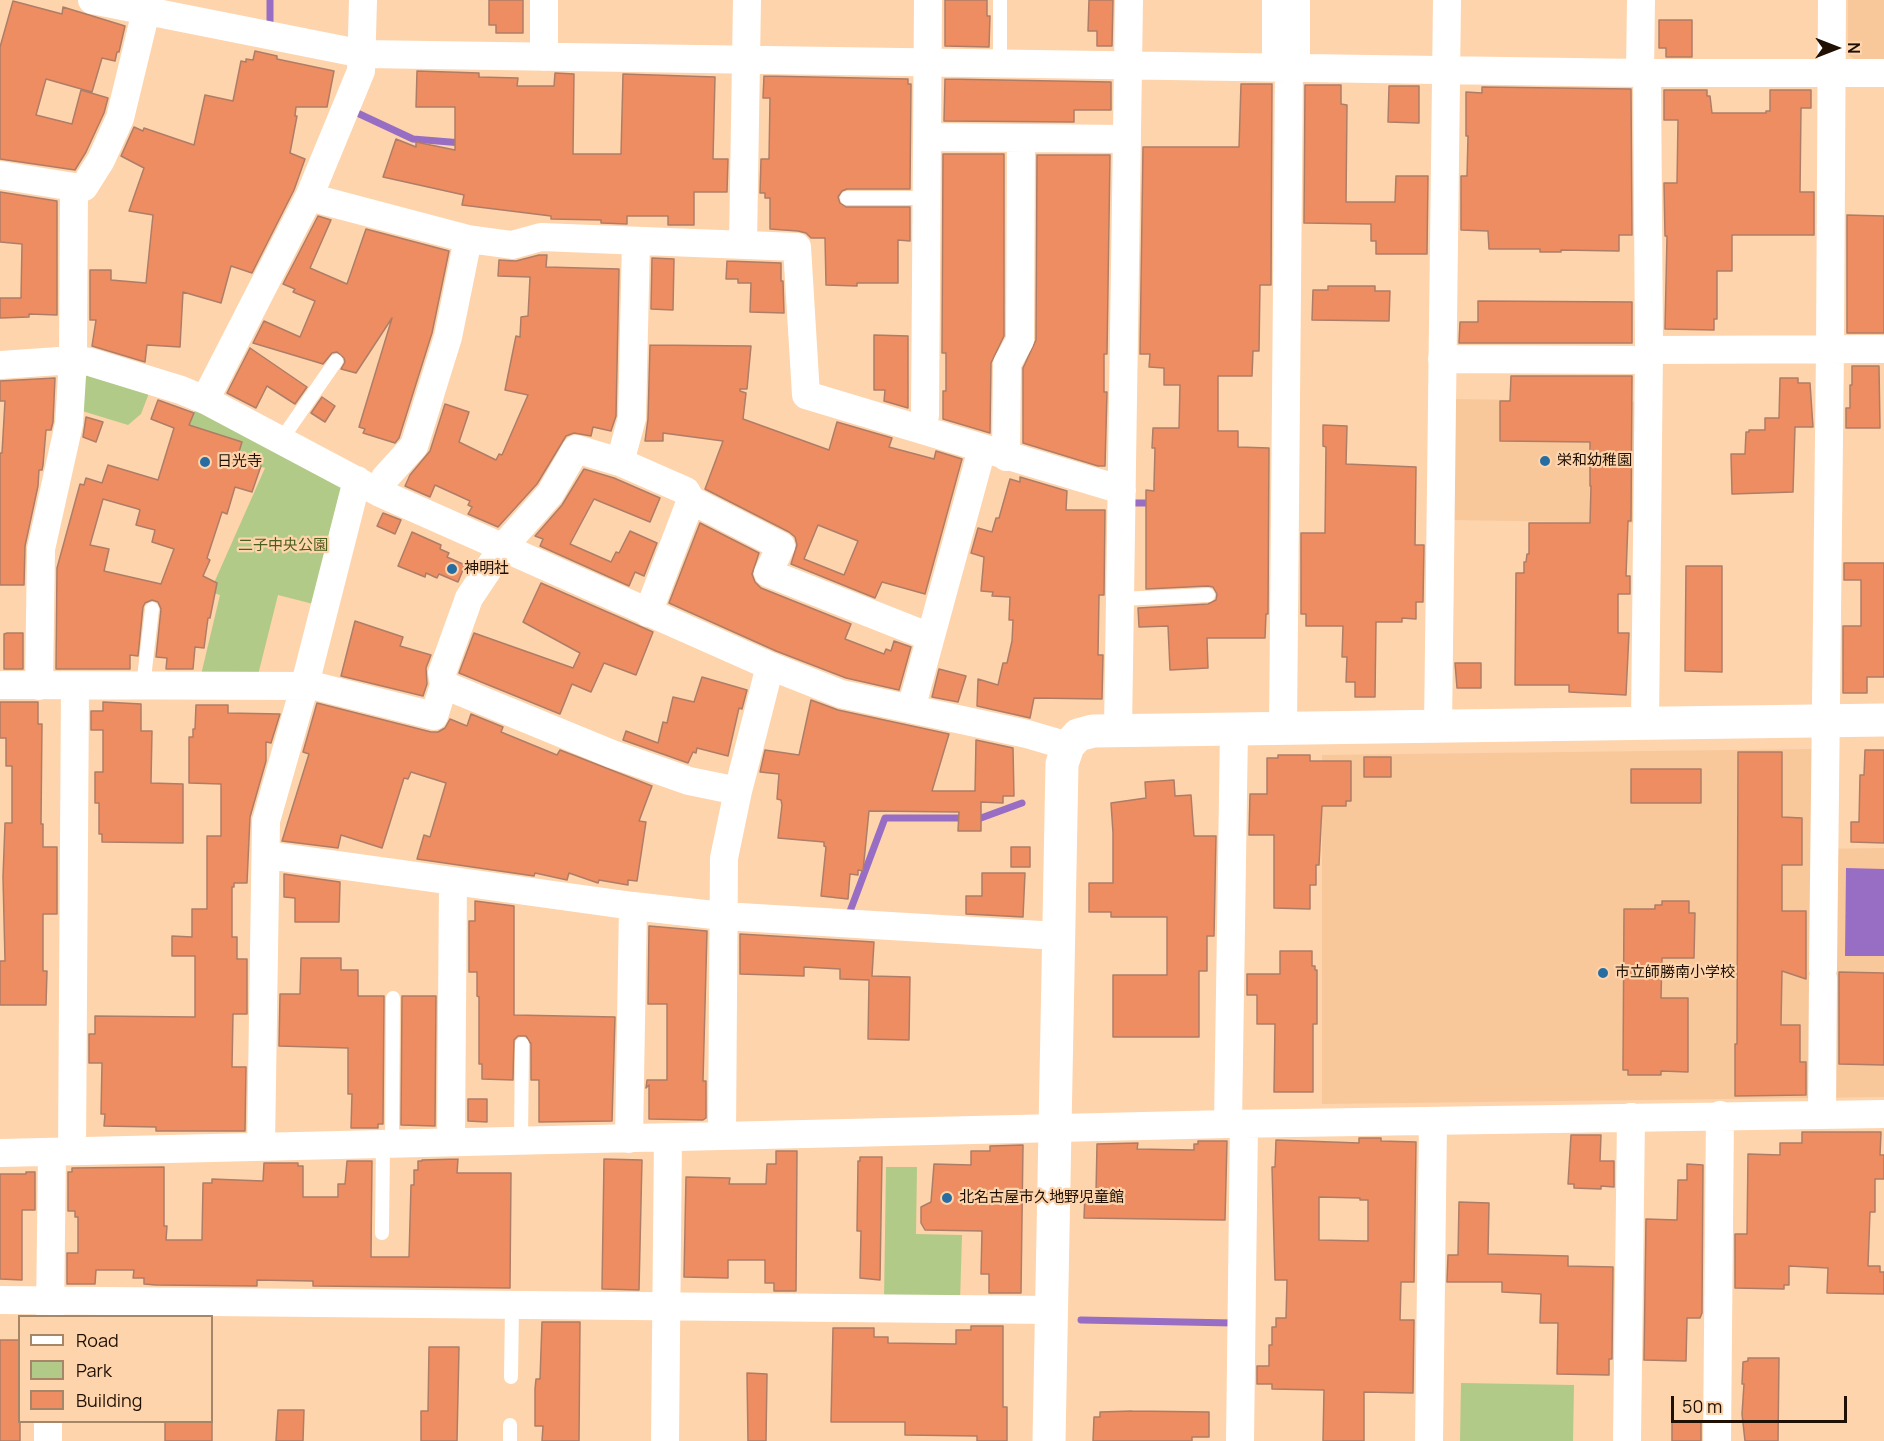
<!DOCTYPE html>
<html>
<head>
<meta charset="utf-8">
<style>
  body { margin:0 }
  #map { position:relative; width:1884px; height:1441px; overflow:hidden; background:#fed4ac; font-family:Manrope,sans-serif }
  canvas { display:block }
  .legend { position:absolute; left:18px; top:1315px; width:195px; height:108px; box-sizing:border-box; background:#fed4ac; border:2px solid #a58668; margin:0; padding:8px 10px; list-style:none; font-size:18px; color:#1f1003 }
  .legend li { display:flex; align-items:center; gap:12px; height:30px }
  .legend b { width:30px; border:2px solid #a58668 }
  .north { position:absolute; left:1806px; top:18px; width:60px; height:60px; -webkit-text-stroke:4px #fed4ac; paint-order:stroke; rotate:90deg; font-size:16px; font-weight:700; line-height:24px; text-align:center; color:#1f1003 }
  .north::after { content:''; display:block; margin:auto; width:21px; height:27px; background:#1f1003; clip-path:polygon(50% 0,100% 100%,50% 72%,0 100%) }
  .scale { position:absolute; left:1671px; top:1396px; width:176px; height:27px; box-sizing:border-box; border:3px solid #1f1003; border-top:0; padding-left:8px; font-size:18px; line-height:21px; white-space:nowrap; color:#1f1003; -webkit-text-stroke:4px #fed4ac; paint-order:stroke }
</style>
</head>
<body>
<div id="map">
<canvas width="1884" height="1441"></canvas>
<ul class="legend">
<li><b style="height:8px;background:#fff"></b>Road</li>
<li><b style="height:16px;background:#b1ca87"></b>Park</li>
<li><b style="height:16px;background:#ed8d61"></b>Building</li>
</ul>
<div class="north">N</div>
<div class="scale">50 m</div>
</div>
<script>
const ctx = document.querySelector('canvas').getContext('2d');
ctx.lineJoin = 'round';
function fillPath(path, color) { ctx.fillStyle = color; ctx.fill(path, 'evenodd'); }
const poly = rows => new Path2D(rows.map(r => 'M' + r).join(''));
function strokePath(path, color, width, dash) { ctx.strokeStyle = color; ctx.lineWidth = width; ctx.lineCap = dash ? 'butt' : 'round'; ctx.setLineDash(dash || []); ctx.stroke(path); }
function drawText(font, color, halo, rows, align = 'center') {
  ctx.font = font + ' Manrope,"Noto Sans JP",sans-serif'; ctx.lineWidth = 4.5; ctx.setLineDash([]); ctx.textBaseline = 'middle'; ctx.strokeStyle = halo; ctx.fillStyle = color; for (const [text, x, y, turn = 0] of rows) {
    ctx.save(); ctx.translate(x, y); ctx.rotate((+turn || 0) * Math.PI / 180); ctx.textAlign = isNaN(turn) ? turn : align; if (halo) ctx.strokeText(text, 0, 0); ctx.fillText(text, 0, 0); ctx.restore();
  }
}
const built = poly([
  [1848,0,1884,0,1884,61,1856,60,1848,55],
  [1454,399,1637,402,1635,523,1453,520],
  [1813,749,1813,849,1884,848,1884,1097,1322,1104,1322,755]
]);
const green = poly([
  [81,373,149,393,141,414,128,425,79,410],
  [196,408,340,484,344,493,317,605,278,595,257,679,200,679,220,595,210,592,265,468,237,458,241,442,189,425],
  [886,1167,917,1167,916,1234,962,1235,960,1302,884,1300],
  [1461,1383,1574,1385,1573,1441,1460,1441]
]);
const water = poly([
  [1846,868,1884,869,1884,956,1845,956]
]);
const stream = poly([
  [270,26,270,0],
  [353,111,413,139,462,143],
  [1133,503,1154,503],
  [849,914,885,818,981,818,1022,803],
  [1081,1320,1233,1323,1233,1327]
]);
const building = poly([
  [489,0,523,0,523,33,496,33,496,25,489,25,489,0],
  [945,0,987,0,987,16,990,16,989,47,945,46,945,0],
  [1089,0,1113,0,1112,46,1097,46,1097,31,1088,31,1089,0],
  [13,1,62,14,63,7,125,26,119,52,117,52,115,61,102,58,92,92,46,79,36,115,72,124,81,90,108,98,104,113,86,152,75,170,0,159,0,47,13,1],
  [1659,20,1692,20,1692,57,1666,57,1666,48,1659,48,1659,20],
  [255,51,277,56,277,59,334,71,327,107,296,107,295,116,297,116,290,153,305,159,294,190,252,273,231,266,221,303,183,292,180,347,147,345,145,362,92,346,96,320,90,320,90,270,111,270,111,280,146,283,153,215,129,211,144,168,121,156,134,127,143,131,144,128,194,145,205,95,233,101,241,61,246,62,246,59,253,60,255,51],
  [417,71,479,73,479,77,518,78,517,86,554,86,555,73,574,74,573,154,621,154,623,74,715,77,713,159,728,159,727,192,694,192,694,225,668,225,668,216,627,216,627,224,601,223,601,220,551,219,551,216,462,205,464,195,383,177,396,139,416,147,416,142,455,150,455,107,416,107,417,71],
  [764,76,908,79,908,84,911,84,910,189,847,189,842,191,838,197,840,203,846,207,910,207,910,241,898,240,898,283,857,283,857,286,826,285,825,238,811,238,806,233,798,231,770,229,770,198,765,198,765,193,760,193,761,159,769,159,770,98,763,98,764,76],
  [945,79,1111,82,1111,110,1074,110,1074,122,944,121,945,79],
  [1241,84,1272,84,1271,285,1260,285,1259,351,1253,351,1252,376,1218,376,1218,431,1238,431,1238,447,1269,448,1268,614,1266,614,1265,638,1207,638,1208,668,1170,670,1168,626,1139,627,1138,608,1208,604,1216,600,1217,594,1213,587,1208,586,1146,589,1146,490,1154,491,1154,485,1155,448,1152,448,1153,428,1179,428,1180,385,1164,385,1164,368,1149,367,1150,354,1140,354,1143,147,1239,147,1241,84],
  [1305,85,1341,85,1341,104,1347,105,1346,202,1395,202,1396,176,1428,176,1427,254,1376,254,1376,241,1371,241,1371,224,1304,223,1305,85],
  [1389,86,1419,86,1419,123,1388,122,1389,86],
  [1482,87,1631,89,1632,235,1619,235,1619,251,1561,250,1561,252,1540,252,1540,249,1489,249,1488,231,1461,230,1461,176,1467,176,1468,136,1466,136,1466,92,1482,93,1482,87],
  [1664,90,1707,90,1707,96,1710,96,1712,113,1766,113,1766,111,1770,111,1770,90,1811,90,1811,108,1801,108,1800,192,1814,192,1814,235,1732,235,1732,271,1717,271,1717,319,1714,319,1714,330,1665,329,1667,236,1665,236,1664,183,1677,183,1678,120,1664,120,1664,90],
  [943,154,1004,154,1004,336,991,363,990,433,943,419,943,391,946,391,946,353,942,353,943,154],
  [1037,155,1110,155,1107,354,1104,354,1104,392,1107,392,1105,466,1098,466,1023,443,1023,368,1036,340,1037,155],
  [0,192,57,201,57,315,29,314,29,317,0,318,0,298,21,298,22,244,0,242,0,192],
  [1847,215,1884,216,1884,333,1847,333,1847,215],
  [318,216,331,220,310,268,347,284,366,229,449,251,432,333,399,438,395,443,363,433,365,429,359,427,392,318,356,373,341,369,345,362,344,358,337,352,332,353,323,364,253,343,264,321,300,337,315,301,293,292,295,289,283,284,318,216],
  [539,255,547,255,546,267,619,269,616,416,611,431,593,427,591,436,574,433,566,436,537,484,498,527,468,514,472,507,468,505,470,501,435,485,430,497,405,486,410,475,430,451,445,404,469,412,459,442,496,460,499,454,502,455,528,395,505,390,516,336,520,337,521,317,528,316,530,277,498,276,499,260,516,261,539,255],
  [652,258,674,259,673,310,651,309,652,258],
  [727,261,781,263,781,281,783,281,784,313,750,312,751,283,738,283,738,279,726,279,727,261],
  [1328,286,1375,286,1375,291,1390,291,1389,321,1312,320,1313,290,1328,290,1328,286],
  [1478,301,1632,302,1632,343,1459,343,1460,322,1478,322,1478,301],
  [874,335,908,336,908,408,884,401,885,390,874,390,874,335],
  [650,345,751,346,747,389,740,389,740,391,746,393,743,419,829,450,837,422,892,438,889,447,934,459,936,451,962,459,925,594,882,582,875,598,791,564,797,545,795,537,789,532,705,489,723,441,663,433,663,441,645,441,648,419,650,345],
  [818,525,858,541,844,575,804,559,818,525],
  [250,348,307,387,295,404,267,386,256,408,227,393,250,348],
  [1852,366,1879,366,1880,428,1846,428,1846,408,1850,408,1850,385,1852,385,1852,366],
  [1511,376,1632,376,1631,521,1628,521,1626,576,1630,576,1630,594,1618,594,1618,633,1629,633,1626,695,1569,692,1569,685,1515,685,1516,573,1524,573,1524,562,1526,562,1527,554,1529,554,1529,523,1590,523,1591,486,1590,486,1590,442,1500,441,1500,401,1510,401,1511,376],
  [55,378,53,422,51,430,46,430,43,465,42,470,39,470,38,486,25,546,24,585,0,585,0,453,2,453,5,401,0,401,0,381,55,378],
  [1780,378,1798,378,1798,383,1810,383,1813,427,1795,427,1793,492,1732,494,1731,454,1745,454,1746,432,1749,432,1749,430,1765,430,1765,418,1779,418,1780,378],
  [322,397,335,406,325,422,311,413,322,397],
  [158,400,194,413,189,425,242,442,237,458,261,466,252,492,235,487,227,514,222,512,207,558,210,560,203,576,217,583,210,618,208,618,204,648,195,647,193,669,166,669,167,658,156,657,161,609,158,602,152,600,145,603,143,607,138,656,130,655,130,669,56,669,57,568,80,484,84,485,86,478,102,483,108,465,158,480,174,428,151,419,158,400],
  [103,499,138,509,140,510,136,525,155,530,152,542,174,549,161,584,104,571,109,549,90,545,103,499],
  [86,417,103,422,96,442,83,437,86,417],
  [1323,425,1347,426,1346,464,1416,467,1415,545,1424,545,1423,602,1416,602,1416,619,1402,618,1402,622,1376,622,1375,697,1355,697,1355,682,1346,682,1347,657,1342,657,1343,626,1306,626,1306,614,1301,614,1301,533,1325,533,1326,447,1323,446,1323,425],
  [584,469,614,478,660,498,650,522,594,499,570,544,611,562,616,552,619,553,630,531,657,543,644,576,635,572,629,586,540,546,543,539,535,536,562,505,584,469],
  [1020,477,1067,491,1066,510,1105,510,1104,595,1099,595,1098,655,1103,655,1102,699,1034,698,1030,718,977,706,978,679,998,685,1003,663,1007,663,1012,641,1013,620,1009,620,1010,597,992,596,993,592,981,591,984,557,971,553,978,528,992,532,996,518,999,518,1010,479,1020,482,1020,477],
  [383,513,401,520,395,534,377,526,383,513],
  [700,523,759,553,752,574,755,582,761,588,851,624,845,639,884,654,886,649,891,651,894,641,911,647,899,690,846,678,776,651,669,603,700,523],
  [412,532,441,545,440,549,449,553,447,557,465,565,458,582,439,574,437,578,426,573,425,577,398,566,412,532],
  [1844,563,1884,563,1884,677,1867,677,1867,693,1843,693,1843,626,1861,626,1861,580,1844,580,1844,563],
  [1686,566,1722,566,1722,672,1685,671,1686,566],
  [541,583,653,632,636,675,604,663,591,692,572,684,560,714,459,673,474,633,573,668,580,653,523,622,541,583],
  [355,621,403,637,400,646,431,655,426,668,427,684,423,696,341,676,355,621],
  [7,633,23,633,23,669,4,669,4,634,7,633],
  [1455,663,1481,663,1481,688,1457,688,1455,663],
  [939,669,966,676,958,702,932,697,939,669],
  [702,677,747,690,742,709,739,708,728,756,697,748,696,753,693,752,688,763,623,740,626,731,658,743,663,722,667,723,673,697,694,702,702,677],
  [811,700,838,710,949,734,932,791,975,791,976,740,1013,748,1014,796,1003,796,1003,803,981,802,981,831,958,831,959,812,869,811,863,871,858,870,858,875,850,874,848,899,821,896,826,847,824,846,824,842,778,838,782,805,781,800,777,799,779,774,760,772,765,750,799,755,811,700],
  [0,702,38,702,38,724,42,724,41,824,43,824,43,847,57,847,57,914,43,914,43,971,47,971,46,1005,0,1005,0,961,5,961,3,877,5,823,12,823,12,766,6,766,6,738,0,738,0,702],
  [103,702,141,704,141,731,152,731,151,783,183,784,183,843,102,842,102,834,99,834,99,803,95,803,95,772,103,772,103,730,91,730,91,711,103,711,103,702],
  [317,703,431,732,438,732,445,728,450,719,467,726,471,714,503,727,501,732,557,755,560,750,652,786,639,821,646,822,637,881,628,880,628,885,599,880,598,883,569,873,567,880,535,873,534,876,417,859,424,835,430,837,446,783,411,772,408,779,404,778,382,848,341,835,338,848,282,841,309,754,303,752,317,703],
  [196,705,228,705,228,713,280,714,271,743,266,742,266,761,250,817,247,883,234,883,234,887,232,887,232,937,237,937,237,959,247,959,247,1014,233,1014,232,1067,246,1067,245,1131,156,1131,156,1127,104,1126,105,1114,101,1114,102,1063,89,1063,89,1034,95,1034,95,1016,195,1017,195,956,172,956,172,936,192,937,192,909,207,909,207,836,221,836,221,784,189,783,189,737,193,737,193,729,195,729,196,705],
  [1865,750,1884,750,1884,843,1851,842,1851,822,1859,822,1860,775,1864,775,1865,750],
  [1738,752,1782,752,1782,817,1802,818,1802,865,1782,865,1782,911,1806,911,1806,979,1782,971,1781,1025,1800,1025,1800,1062,1806,1062,1806,1095,1735,1096,1735,1044,1737,1044,1738,752],
  [1278,755,1310,755,1310,761,1351,761,1351,801,1346,801,1346,806,1322,806,1319,865,1316,865,1316,885,1310,885,1310,909,1274,908,1274,835,1249,835,1250,794,1267,794,1267,758,1278,758,1278,755],
  [1364,757,1391,757,1391,777,1364,777,1364,757],
  [1631,769,1701,769,1701,803,1631,803,1631,769],
  [1174,780,1175,796,1191,795,1194,836,1216,836,1214,936,1207,936,1207,971,1199,971,1199,1037,1113,1037,1113,975,1167,975,1167,917,1111,917,1111,912,1089,912,1089,883,1113,883,1113,833,1111,803,1146,798,1145,782,1174,780],
  [1011,847,1030,847,1030,867,1011,867,1011,847],
  [982,873,1025,873,1023,917,966,914,966,896,982,896,982,873],
  [284,874,340,882,339,922,295,922,295,898,284,897,284,874],
  [475,901,514,906,514,1015,615,1017,612,1121,539,1122,539,1080,531,1080,531,1044,526,1036,518,1036,514,1040,513,1080,482,1079,482,1064,479,1064,479,997,477,996,477,972,469,972,469,921,475,921,475,901],
  [1662,901,1689,901,1689,913,1695,913,1694,958,1662,958,1661,998,1688,998,1688,1072,1661,1071,1661,1075,1628,1075,1628,1070,1623,1070,1624,909,1655,909,1655,905,1662,905,1662,901],
  [649,926,707,931,703,1081,706,1081,706,1118,703,1120,649,1119,649,1085,646,1088,647,1080,667,1080,667,1004,648,1004,649,926],
  [740,934,874,942,872,976,910,977,909,1040,868,1039,869,980,840,979,840,969,804,967,804,976,740,974,740,934],
  [1280,951,1312,951,1312,966,1315,966,1315,970,1317,970,1317,1024,1313,1024,1313,1092,1274,1092,1275,1024,1257,1024,1257,995,1247,995,1247,974,1280,974,1280,951],
  [301,958,341,958,341,970,358,970,358,996,384,996,383,1124,378,1124,378,1128,351,1128,352,1094,348,1094,348,1048,279,1046,280,994,300,994,301,958],
  [1839,972,1884,973,1884,1065,1839,1064,1839,972],
  [402,996,436,996,435,1126,401,1125,402,996],
  [468,1099,487,1099,487,1122,468,1121,468,1099],
  [1802,1132,1881,1132,1880,1155,1884,1155,1884,1179,1875,1179,1875,1212,1870,1212,1868,1266,1880,1266,1880,1272,1884,1272,1884,1294,1827,1293,1828,1268,1789,1266,1789,1285,1784,1285,1784,1289,1735,1288,1735,1234,1747,1234,1748,1154,1780,1155,1780,1143,1802,1143,1802,1132],
  [1571,1135,1601,1135,1600,1161,1614,1161,1614,1187,1601,1186,1601,1189,1574,1188,1574,1184,1568,1184,1571,1135],
  [1359,1138,1381,1138,1381,1141,1416,1142,1414,1282,1401,1282,1400,1320,1414,1320,1413,1393,1364,1392,1364,1441,1323,1441,1324,1390,1272,1389,1272,1384,1257,1384,1257,1366,1269,1366,1269,1345,1272,1345,1272,1327,1276,1327,1276,1318,1286,1318,1287,1280,1275,1280,1272,1167,1275,1167,1276,1140,1359,1143,1359,1138],
  [1319,1197,1360,1198,1360,1200,1368,1200,1368,1241,1319,1240,1319,1197],
  [1198,1141,1227,1141,1225,1220,1084,1218,1085,1193,1096,1193,1097,1144,1138,1143,1137,1149,1194,1150,1194,1144,1198,1144,1198,1141],
  [1023,1145,1021,1293,989,1293,989,1274,981,1274,982,1231,925,1230,921,1223,921,1207,931,1202,934,1164,971,1165,971,1151,990,1151,990,1146,1023,1145],
  [776,1151,797,1151,796,1291,774,1291,774,1283,765,1283,765,1260,728,1260,728,1278,684,1277,686,1177,730,1178,729,1184,766,1184,767,1164,776,1164,776,1151],
  [860,1157,882,1157,880,1280,860,1278,861,1231,857,1231,858,1161,860,1161,860,1157],
  [458,1159,457,1173,511,1173,510,1288,313,1286,313,1281,257,1280,257,1286,156,1285,144,1284,144,1278,133,1278,134,1270,96,1270,95,1284,67,1284,67,1253,78,1253,78,1217,75,1217,75,1211,68,1211,68,1172,72,1172,72,1168,164,1167,164,1226,167,1226,166,1240,202,1240,203,1183,212,1183,212,1179,263,1181,264,1163,298,1163,298,1166,303,1166,303,1197,338,1197,338,1184,345,1184,347,1161,372,1161,371,1257,409,1257,411,1185,414,1185,414,1170,418,1170,418,1161,422,1161,422,1160,458,1159],
  [604,1159,642,1160,639,1290,602,1289,604,1159],
  [1687,1164,1703,1165,1702,1313,1700,1318,1687,1318,1686,1361,1644,1360,1646,1219,1677,1220,1678,1180,1687,1180,1687,1164],
  [26,1172,35,1172,35,1210,22,1210,22,1280,0,1279,0,1174,26,1174,26,1172],
  [1459,1202,1489,1203,1488,1254,1568,1256,1568,1266,1613,1267,1612,1359,1609,1359,1609,1375,1557,1374,1558,1323,1540,1323,1541,1294,1502,1292,1502,1282,1447,1282,1448,1255,1458,1255,1459,1202],
  [542,1322,580,1322,579,1441,542,1441,543,1426,535,1426,535,1389,536,1379,540,1379,542,1322],
  [971,1326,1003,1326,1003,1407,1007,1407,1007,1441,977,1441,977,1436,905,1435,905,1422,831,1422,833,1328,874,1328,874,1337,888,1337,888,1343,956,1344,956,1330,971,1330,971,1326],
  [0,1340,20,1340,20,1441,0,1441,0,1340],
  [429,1347,459,1347,457,1441,421,1441,421,1411,428,1411,429,1347],
  [1748,1358,1779,1358,1778,1441,1745,1441,1742,1414,1744,1384,1742,1384,1743,1362,1748,1361,1748,1358],
  [747,1373,767,1374,766,1441,748,1441,747,1373],
  [278,1410,304,1410,303,1441,276,1441,278,1410],
  [1132,1411,1209,1412,1209,1437,1192,1437,1192,1441,1093,1441,1094,1417,1100,1417,1100,1412,1132,1411],
  [165,1422,212,1422,212,1441,165,1441,165,1422],
  [1672,1422,1701,1422,1701,1441,1672,1441,1672,1422]
]);
const service = poly([
  [1000,64,1000,0],
  [847,198,927,198],
  [281,440,336,361],
  [1120,599,1208,595],
  [143,687,152,609],
  [521,1141,522,1044],
  [392,1144,393,998],
  [382,1233,383,1144],
  [511,1377,512,1306],
  [510,1441,510,1425]
]);
const minor = poly([
  [92,0,363,54,1640,73,1884,73],
  [544,57,544,0],
  [1276,68,1276,0],
  [1296,68,1296,0],
  [1640,73,1641,0],
  [927,137,1125,139],
  [0,175,74,187,84,187,101,160,120,118,146,11],
  [309,197,468,239,512,245,541,237,797,247,806,395,1122,490],
  [743,244,747,0],
  [1649,350,1884,349],
  [1442,359,1648,360],
  [0,365,73,360,90,362,181,390,205,400,380,493,770,666,841,694,1027,734,1068,746],
  [205,400,309,197,361,71,363,0],
  [922,429,925,415,928,0],
  [1006,457,1007,364,1020,340,1021,138],
  [620,462,632,418,636,241],
  [380,493,385,478,414,446,448,337,468,239],
  [648,613,691,500],
  [0,685,315,686,434,716,444,685,442,673,469,598,503,547,550,494,576,449,620,462,686,491,691,500,781,546,768,573,930,637],
  [444,685,612,754,689,781,738,791],
  [39,686,41,549,69,424,73,360,74,187],
  [911,709,982,449],
  [1645,724,1649,350,1647,73],
  [1438,728,1447,0],
  [1283,729,1289,68],
  [1118,730,1129,0],
  [266,855,633,906,723,916,1058,936],
  [1823,969,1830,349,1832,0],
  [1822,1114,1823,978],
  [1228,1124,1234,729],
  [722,1136,724,858,738,791,770,666],
  [629,1139,633,906],
  [451,1142,453,881],
  [261,1147,266,821,304,688,357,480],
  [72,1151,75,687],
  [0,1153,1228,1124,1884,1114],
  [0,1300,1052,1310],
  [50,1316,52,1152],
  [48,1441,48,1422],
  [665,1441,668,1138],
  [1240,1441,1244,1124],
  [1429,1441,1433,1121],
  [1627,1441,1631,1117],
  [1717,1441,1720,1115]
]);
const tertiary = poly([
  [1049,1441,1062,764,1068,746,1078,735,1093,731,1884,720]
]);
const markers = [
  [1545,461,6,"#276da2"],
  [205,462,6,"#276da2"],
  [452,569,6,"#276da2"],
  [1603,973,6,"#276da2"],
  [947,1198,6,"#276da2"]
];
const poiNames = [
  ["栄和幼稚園",1557,461],
  ["日光寺",217,462],
  ["神明社",464,569],
  ["市立師勝南小学校",1615,973],
  ["北名古屋市久地野児童館",959,1198]
];
const parkNames = [
  ["二子中央公園",283,546]
];
fillPath(built, '#f8c89b');
fillPath(green, '#b1ca87');
fillPath(water, '#976ec3');
strokePath(stream, '#976ec3', 7);
fillPath(building, '#ed8d61');
strokePath(building, '#af7d67', 1.5);
strokePath(service, '#fff', 14);
strokePath(minor, '#fff', 28);
strokePath(tertiary, '#fff', 33);
for (const [x, y, r, color] of markers) { const dot = new Path2D(); dot.arc(x, y, r, 0, 2 * Math.PI); ctx.fillStyle = color; ctx.fill(dot); strokePath(dot, '#fed4ac', 2); }
drawText('15px', '#1f1003', '#fed4ac', poiNames, 'left');
drawText('15px', '#4a5f1b', '#fed4ac', parkNames);
</script>
</body>
</html>
